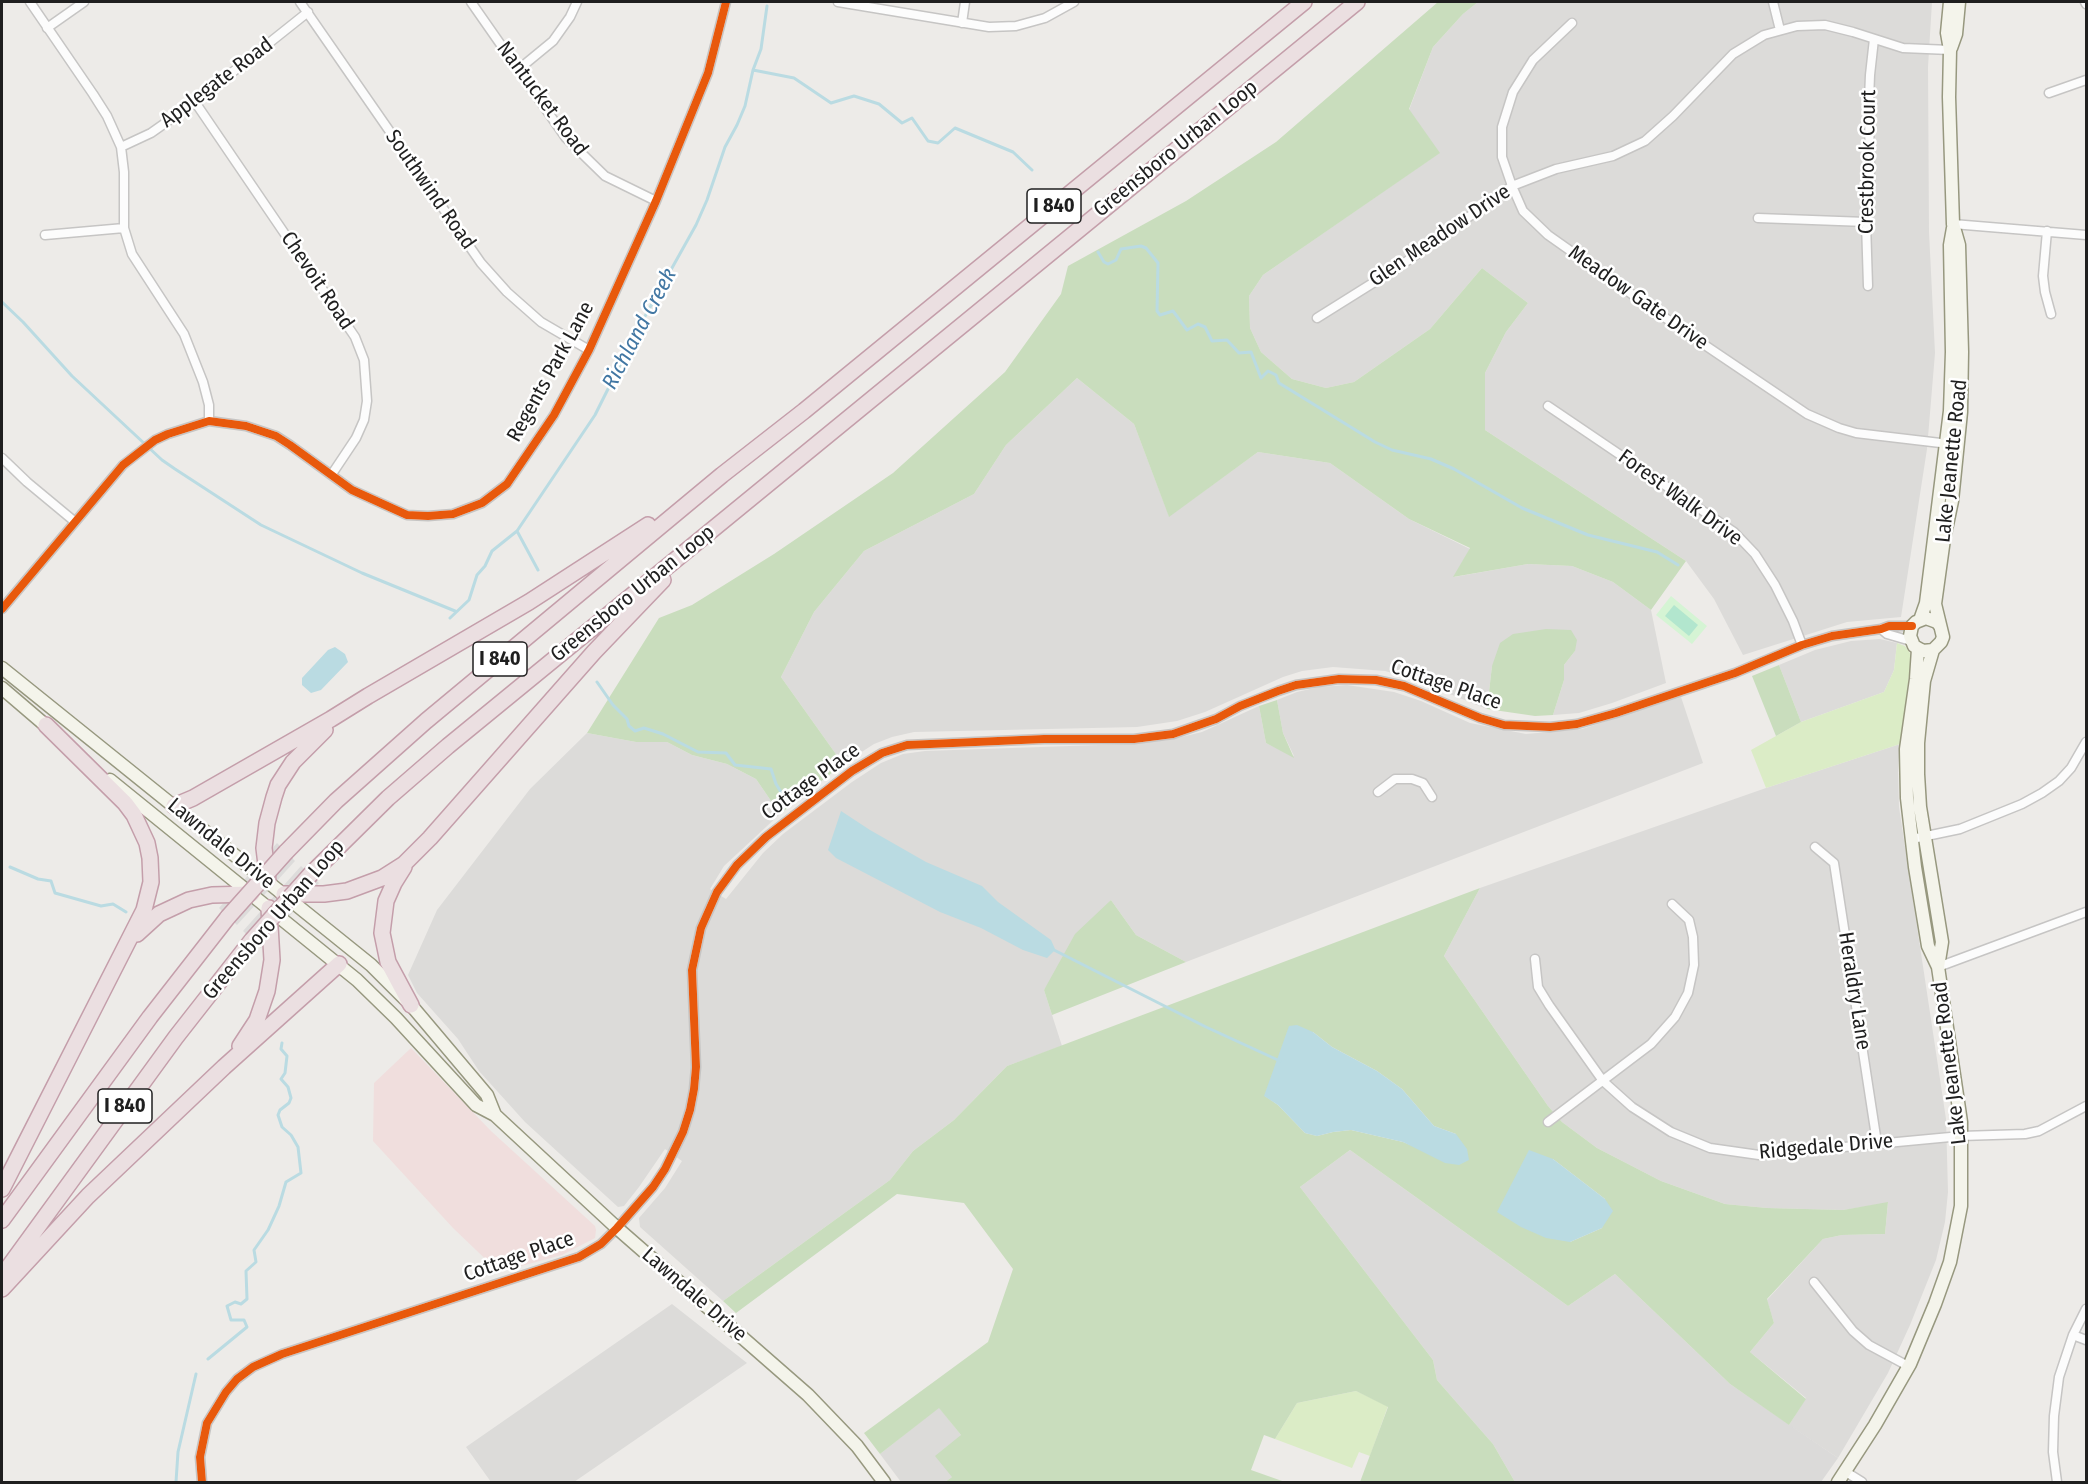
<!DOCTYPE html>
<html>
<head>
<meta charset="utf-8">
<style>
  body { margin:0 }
  #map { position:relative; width:2088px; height:1484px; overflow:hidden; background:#edebe8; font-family:"Fira Sans Condensed",sans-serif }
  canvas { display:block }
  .frame { position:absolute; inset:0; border:3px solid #1f1f1f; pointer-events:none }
</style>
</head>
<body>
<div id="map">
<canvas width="2088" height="1484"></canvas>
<div class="frame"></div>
</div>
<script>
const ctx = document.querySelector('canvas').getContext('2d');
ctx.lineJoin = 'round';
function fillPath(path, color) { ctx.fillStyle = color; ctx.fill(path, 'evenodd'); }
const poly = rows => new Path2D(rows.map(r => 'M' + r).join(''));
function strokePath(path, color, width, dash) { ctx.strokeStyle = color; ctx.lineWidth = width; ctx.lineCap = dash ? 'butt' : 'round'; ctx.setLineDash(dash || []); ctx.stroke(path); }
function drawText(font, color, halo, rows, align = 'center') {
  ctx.font = font + ' "Fira Sans Condensed",sans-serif'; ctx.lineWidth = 5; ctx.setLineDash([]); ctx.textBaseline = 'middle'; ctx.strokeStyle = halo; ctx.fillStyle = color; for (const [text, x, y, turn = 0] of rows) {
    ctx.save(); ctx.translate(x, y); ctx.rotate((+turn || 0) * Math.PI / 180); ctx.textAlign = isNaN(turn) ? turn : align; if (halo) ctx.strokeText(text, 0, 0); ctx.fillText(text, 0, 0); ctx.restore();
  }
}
const residential = poly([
  [1478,2,1932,2,1928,67,1929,232,1935,353,1927,449,1901,617,1847,622,1743,655,1714,599,1686,561,1485,430,1485,373,1506,332,1528,303,1482,268,1430,329,1354,382,1326,388,1292,379,1261,352,1250,328,1249,296,1263,275,1439,153,1409,110,1433,47,1463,14],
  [1077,378,1134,424,1169,516,1258,452,1330,463,1409,519,1470,549,1454,577,1528,564,1572,566,1613,582,1651,610,1666,683,1612,703,1579,713,1553,715,1564,680,1564,665,1575,651,1492,666,1487,709,1410,678,1385,671,1333,667,1302,671,1283,677,1205,712,1177,721,1137,727,914,732,892,737,874,744,843,764,781,677,814,612,864,551,974,494,1006,445],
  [1880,639,1897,643,1894,670,1884,692,1801,722,1779,665,1815,650,1851,641],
  [1347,685,1394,692,1421,701,1470,723,1526,734,1582,729,1681,697,1703,763,1186,962,1136,935,1111,900,1044,990,1062,1046,1007,1066,954,1120,913,1151,890,1180,723,1301,640,1227,639,1218,665,1188,682,1161,665,1149,639,1187,624,1206,618,1207,525,1122,479,1071,458,1039,417,993,408,975,437,910,530,789,587,733,636,742,667,742,692,755,727,764,756,779,780,814,724,866,710,889,726,899,763,853,783,834,852,782,881,763,903,754,925,751,1128,744,1169,740,1202,732,1259,706,1266,743,1294,756,1283,733,1277,700,1297,692,1319,687],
  [1900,744,1898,770,1899,807,1946,1119,1948,1192,1945,1222,1936,1260,1910,1325,1888,1373,1838,1458,1789,1425,1806,1398,1750,1352,1774,1323,1767,1300,1823,1239,1842,1235,1885,1234,1888,1203,1843,1210,1767,1208,1725,1204,1661,1181,1597,1148,1562,1122,1548,1106,1444,956,1480,888,1766,788],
  [672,1304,747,1363,574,1482,491,1482,466,1447],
  [939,1407,961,1435,952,1477,945,1482,901,1482,880,1454]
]);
const commercial = poly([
  [411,1048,491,1131,595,1226,596,1230,595,1238,562,1255,499,1272,453,1228,373,1141,374,1083]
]);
const religious = poly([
  [1350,1150,1568,1306,1615,1274,1730,1384,1838,1458,1821,1482,1515,1482,1493,1444,1437,1380,1433,1360,1300,1187]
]);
const grass = poly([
  [1897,643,1905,646,1910,653,1910,668,1900,744,1766,788,1751,750,1801,722,1884,692,1894,670],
  [1356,1391,1388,1406,1370,1456,1359,1452,1352,1468,1275,1439,1297,1403]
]);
const forest = poly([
  [1438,2,1478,2,1463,14,1433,47,1409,109,1440,153,1263,275,1249,296,1250,328,1261,352,1292,379,1326,388,1354,382,1430,329,1482,268,1528,303,1506,332,1485,373,1485,430,1686,561,1651,610,1613,582,1572,566,1528,564,1453,577,1470,548,1409,519,1330,463,1258,452,1169,517,1134,424,1077,378,1006,445,974,494,864,551,814,612,781,677,843,764,780,814,756,779,727,764,692,755,667,742,636,742,587,733,659,618,692,605,774,554,893,473,1005,372,1061,294,1068,266,1186,201,1276,142],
  [1546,629,1571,630,1577,640,1575,651,1564,665,1564,680,1553,715,1535,716,1487,709,1492,666,1500,643,1513,634],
  [1779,665,1801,722,1776,736,1752,676],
  [1277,700,1283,733,1294,758,1266,743,1259,706],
  [1480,888,1444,956,1548,1106,1562,1122,1597,1148,1661,1181,1725,1204,1767,1208,1843,1210,1888,1202,1885,1234,1842,1235,1823,1239,1767,1299,1774,1323,1750,1352,1806,1399,1789,1425,1730,1384,1615,1274,1568,1306,1350,1150,1300,1187,1433,1360,1437,1380,1493,1444,1515,1482,1360,1482,1388,1407,1356,1391,1297,1403,1275,1439,1264,1435,1251,1470,1285,1482,945,1482,952,1477,935,1456,961,1435,939,1408,880,1454,864,1433,988,1342,1013,1269,964,1203,897,1194,736,1313,723,1301,890,1180,913,1151,954,1120,1007,1066],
  [1313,1032,1332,1047,1377,1071,1402,1089,1434,1126,1456,1134,1418,1148,1403,1142,1351,1130,1333,1132,1317,1136,1305,1133,1278,1105,1265,1096,1279,1060],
  [1553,1159,1605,1199,1602,1228,1570,1242],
  [1111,900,1136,935,1186,962,1052,1015,1044,990,1075,934]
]);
const park = poly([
  [1671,596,1707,626,1692,644,1656,615]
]);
const pitch = poly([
  [1674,605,1698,625,1689,636,1665,616]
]);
const water = poly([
  [335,647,345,654,348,662,321,690,311,693,302,685,302,678,328,650],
  [841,811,870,830,926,862,982,886,998,902,1051,940,1055,949,1054,951,1047,958,1023,950,981,928,940,912,836,858,828,850],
  [1297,1025,1313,1032,1332,1047,1377,1071,1402,1089,1434,1126,1456,1134,1467,1149,1469,1160,1459,1165,1445,1163,1403,1142,1351,1130,1333,1132,1317,1136,1305,1133,1278,1105,1264,1096,1289,1026],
  [1529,1150,1553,1159,1605,1199,1613,1211,1602,1228,1570,1242,1546,1238,1521,1227,1497,1212]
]);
const pier = poly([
  [277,843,295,861,237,925,219,908],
  [301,866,319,883,261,948,243,931]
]);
const stream = poly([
  [753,70,794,78,831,103,854,96,879,104,902,123,912,118,928,141,938,143,955,128,1013,152,1032,170],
  [1098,252,1104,262,1108,264,1116,260,1121,249,1141,246,1146,248,1158,263,1157,311,1160,315,1173,311,1187,330,1198,324,1205,327,1212,341,1227,340,1239,353,1251,352,1261,378,1268,371,1276,375,1279,383,1375,442,1392,450,1431,459,1454,469,1522,508,1588,535,1657,552,1678,565],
  [2,302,23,322,72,376,162,460,175,469,261,525,362,573,455,611],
  [517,531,538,570],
  [450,618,469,600,477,575,485,566,492,551,517,531,595,415,639,327,696,225,707,200,725,147,737,125,745,106,753,70,761,49,767,6],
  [597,682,613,705,627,719,629,726,635,731,644,728,663,734,698,752,726,753,735,765,771,769,776,784,786,800],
  [10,867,38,879,51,881,55,893,101,906,113,904,126,912],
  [1052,949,1206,1027,1280,1061],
  [208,1359,247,1327,244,1320,231,1320,227,1306,235,1302,241,1304,247,1299,246,1271,256,1262,254,1250,268,1230,279,1206,286,1182,301,1173,298,1147,291,1135,282,1127,278,1115,280,1110,289,1103,291,1098,288,1087,281,1079,285,1073,287,1056,281,1049,282,1043],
  [176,1482,178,1452,196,1374]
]);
const street = poly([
  [30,2,93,94,107,116,121,147,124,172,124,228,132,254,184,334,203,382,209,405,209,421],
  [300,2,481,263,507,292,541,322,589,350],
  [471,2,566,138,605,176,656,201],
  [838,2,989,27,1016,26,1045,18,1074,2],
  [1773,2,1780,30],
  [2085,2,2086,4],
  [962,23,965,2],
  [1572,23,1533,60,1513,92,1502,127,1502,157,1512,186,1523,211,1548,235,1684,331,1807,414,1839,428,1856,433,1949,444],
  [47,28,84,2],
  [519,69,553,41,570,17,577,2],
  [2049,93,2086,80],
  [195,102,355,337,364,360,367,401,364,420,356,438,332,474],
  [121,147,151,133,195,102,308,12],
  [1758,218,1866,222],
  [1953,224,2086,235],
  [2047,231,2043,276,2045,292,2051,314],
  [45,235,124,228],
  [1868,286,1866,222,1870,191,1869,100,1870,75,1874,39],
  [1317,318,1400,266,1512,186,1556,169,1613,156,1645,141,1673,116,1733,54,1764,35,1797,26,1825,25,1853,32,1903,48,1950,50],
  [1548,406,1734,532,1755,554,1775,585,1793,621,1802,645],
  [2,458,27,482,74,521],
  [2,609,123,465,155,440,168,434,209,421,246,426,276,436,290,445,352,490,407,515,428,516,453,514,482,503,507,484,554,415,589,350,656,201,708,73,726,2],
  [1881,629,1887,634,1911,641],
  [1378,792,1395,779,1412,779,1423,783,1432,797],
  [1912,839,1960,829,2022,804,2042,793,2059,781,2071,768,2086,742],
  [1815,847,1834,863,1877,1143],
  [1535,959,1538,987,1549,1005,1603,1081,1632,1107,1671,1132,1710,1148,1759,1155,1961,1136,2025,1134,2039,1131,2086,1106],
  [1938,967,2086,912],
  [1548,1122,1651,1044,1675,1017,1688,993,1694,965,1693,937,1689,920,1672,904],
  [1814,1282,1853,1331,1869,1345,1908,1366],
  [2073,1335,2086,1340],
  [1846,1472,1862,1482],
  [202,1482,200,1457,207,1423,226,1392,237,1379,253,1367,282,1354,579,1257,601,1244,617,1228,653,1187,665,1169,683,1132,690,1110,694,1089,696,1067,692,970,701,928,717,892,737,865,766,837,852,771,882,753,907,745,1044,739,1134,739,1173,734,1216,719,1240,706,1278,691,1296,685,1339,679,1376,680,1404,686,1480,718,1504,725,1550,727,1577,724,1616,713,1735,673,1802,645,1832,636,1881,629,1889,626,1912,626],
  [2057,1482,2053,1452,2054,1416,2059,1377,2073,1335,2086,1309]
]);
const secondary = poly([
  [1951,48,1956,34,1959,2],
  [1920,620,1926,603,1950,411,1952,352,1950,245,1953,228],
  [1940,626,1937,622,1926,618,1916,622,1912,626,1910,636,1914,646,1923,651,1933,650,1941,642,1943,637,1935,604,1944,539,1952,501,1961,412,1962,352,1959,245,1953,224,1949,97,1950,50,1947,33,1950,2],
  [1918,649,1916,679,1906,749,1907,798,1915,867,1928,946,1938,967],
  [2,668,371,965,411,1005,487,1095,495,1115],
  [2,688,51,730],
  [110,780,357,980,396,1018,476,1105,495,1115,617,1228,808,1395,857,1446,884,1482],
  [1838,1482,1875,1425,1910,1364,1935,1304,1950,1262,1961,1206,1961,1122,1938,967,1942,942,1920,807,1918,774,1918,743,1924,681,1933,650]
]);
const highway = poly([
  [174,806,193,798,331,719,368,696,529,602,648,525],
  [286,852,336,801,426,721,722,475,804,411,1304,2],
  [404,867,394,883,386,901,382,933,388,962,411,1005],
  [310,875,388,798,448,746,1357,2],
  [268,881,264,848,267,823,274,797,278,785,293,762,325,730],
  [284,894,324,894,347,891,382,878,404,864,430,838,594,652,663,580],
  [137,934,159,914,189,900,212,895,252,894],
  [240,1046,257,1020,267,991,272,960,269,908],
  [2,1189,144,910,151,882,150,858,147,843,134,815,125,803,46,725],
  [2,1220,150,1017,228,917],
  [2,1276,176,1037,252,940],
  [2,1289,88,1196,224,1067,339,964]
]);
const highwayBridge = poly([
  [228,917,286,852],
  [252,940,310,875]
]);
const cycleway = poly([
  [2,609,123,465,155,440,168,434,209,421,246,426,276,436,290,445,352,490,407,515,428,516,453,514,482,503,507,484,554,415,589,350,656,201,708,73,726,2],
  [202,1482,200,1457,207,1423,226,1392,237,1379,253,1367,282,1354,579,1257,601,1244,617,1228,653,1187,665,1169,683,1132,690,1110,694,1089,696,1067,692,970,701,928,717,892,737,865,766,837,852,771,882,753,907,745,1044,739,1134,739,1173,734,1216,719,1240,706,1278,691,1296,685,1339,679,1376,680,1404,686,1480,718,1504,725,1550,727,1577,724,1616,713,1735,673,1802,645,1832,636,1881,629,1889,626,1912,626]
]);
const shields = [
  [1054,206,54],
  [500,659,54],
  [125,1106,54]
];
const shieldNames = [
  ["I 840",1054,206],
  ["I 840",500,659],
  ["I 840",125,1106]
];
const streetNames = [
  ["Applegate Road",217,83,-37],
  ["Nantucket Road",542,99,53],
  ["Greensboro Urban Loop",1176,149,-39],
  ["Crestbrook Court",1868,162,-89],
  ["Southwind Road",430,190,55],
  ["Glen Meadow Drive",1440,236,-34],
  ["Chevoit Road",317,281,56],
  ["Meadow Gate Drive",1638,298,35],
  ["Regents Park Lane",551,372,-61],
  ["Lake Jeanette Road",1952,461,-84],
  ["Forest Walk Drive",1680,498,36],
  ["Greensboro Urban Loop",633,594,-39],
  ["Cottage Place",1446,685,19],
  ["Cottage Place",811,782,-36],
  ["Lawndale Drive",221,844,39],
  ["Greensboro Urban Loop",274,920,-49],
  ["Heraldry Lane",1854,991,81],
  ["Lake Jeanette Road",1950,1063,-97],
  ["Ridgedale Drive",1826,1147,-5],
  ["Cottage Place",519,1257,-19],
  ["Lawndale Drive",694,1295,41]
];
const waterNames = [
  ["Richland Creek",640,329,-62]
];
fillPath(residential, '#dcdbd9');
fillPath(commercial, '#f0dedd');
fillPath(religious, '#dbdad9');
fillPath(grass, '#dbecc6');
fillPath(forest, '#c9ddbd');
fillPath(park, '#d5f4d4');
fillPath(pitch, '#b2e6ce');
fillPath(water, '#badbe2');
fillPath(pier, '#dddcdb');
strokePath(stream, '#badbe2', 3);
strokePath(street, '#c6c5c4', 11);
strokePath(secondary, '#97987f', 15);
strokePath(highway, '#c49eaa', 18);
strokePath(street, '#fcfcfc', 8);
strokePath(secondary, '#f4f4eb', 12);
strokePath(highway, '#ebdfe1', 15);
strokePath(highwayBridge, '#c49eaa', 18, []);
strokePath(highwayBridge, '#ebdfe1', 15);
strokePath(cycleway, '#e8590c', 8);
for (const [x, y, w] of shields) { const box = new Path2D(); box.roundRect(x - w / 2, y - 17, w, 34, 4.5); ctx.fillStyle = '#fff'; ctx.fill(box); strokePath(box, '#1f1f1f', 1.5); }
drawText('bold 20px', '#1f1f1f', null, shieldNames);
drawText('21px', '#1f1f1f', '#fff', streetNames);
drawText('italic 22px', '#4277a3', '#fff', waterNames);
</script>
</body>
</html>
